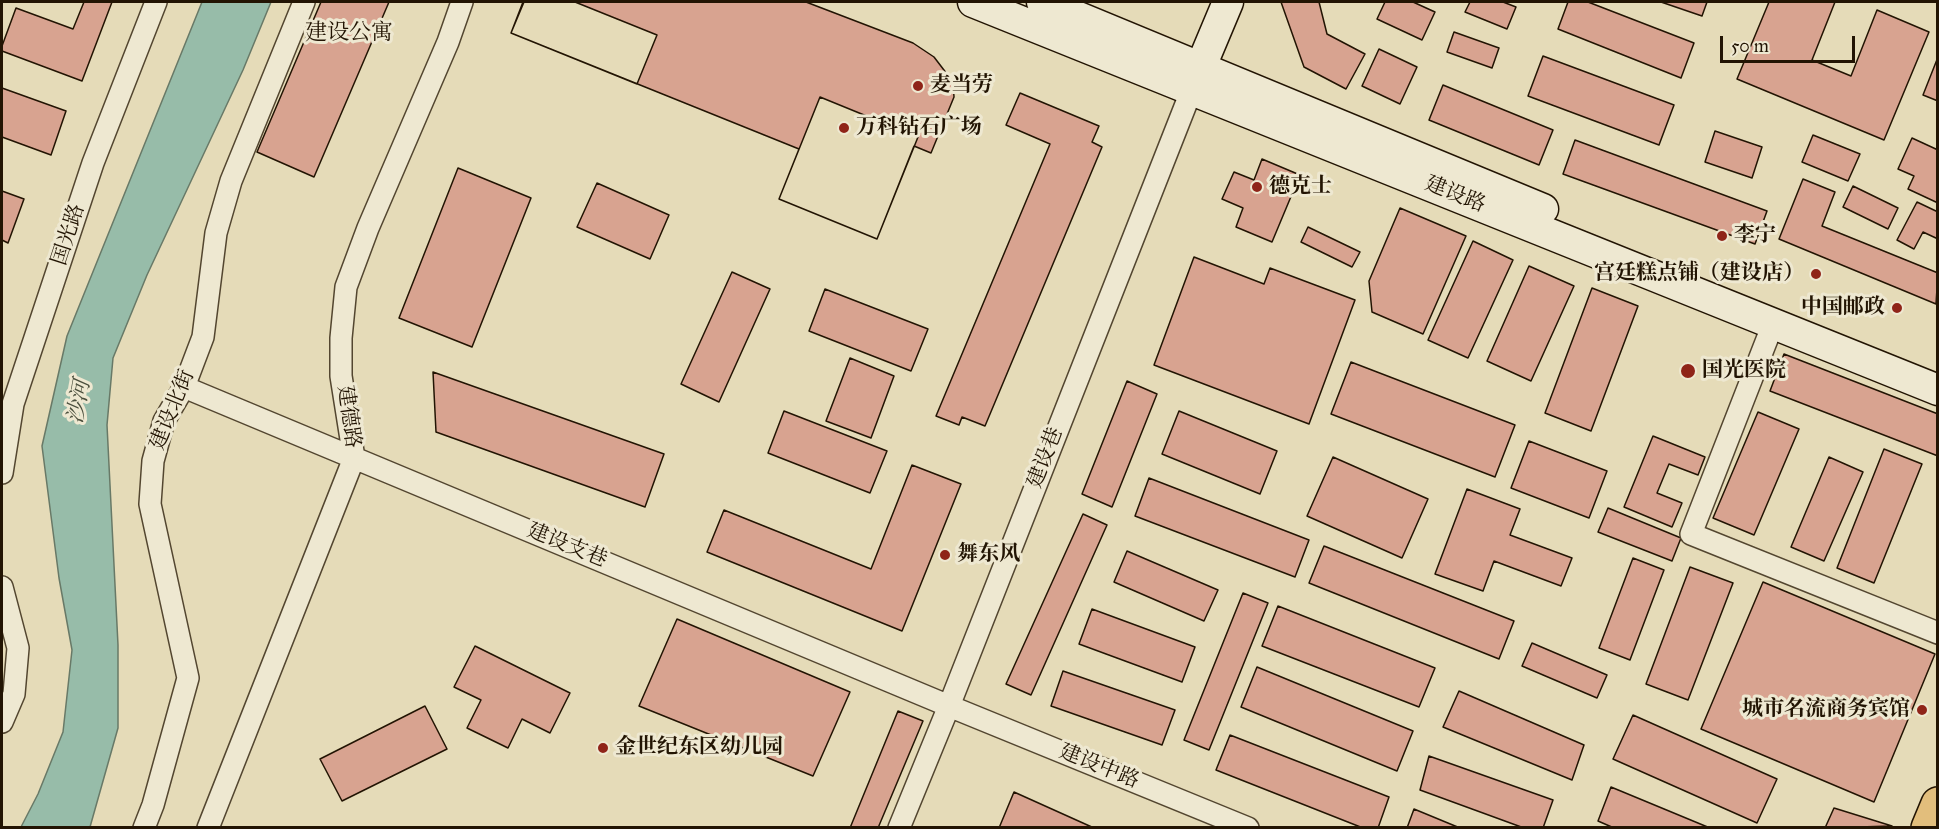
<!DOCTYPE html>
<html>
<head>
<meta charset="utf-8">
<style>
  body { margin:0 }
  #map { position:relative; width:1939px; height:829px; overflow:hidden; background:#e5dbb8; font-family:"IM FELL Great Primer",serif }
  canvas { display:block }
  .frame { position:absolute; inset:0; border:3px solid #221403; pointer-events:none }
  .scale { position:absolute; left:1720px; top:36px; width:135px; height:27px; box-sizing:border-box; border:3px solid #221403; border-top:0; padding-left:8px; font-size:18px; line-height:21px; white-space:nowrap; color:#221403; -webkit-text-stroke:4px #eee8d1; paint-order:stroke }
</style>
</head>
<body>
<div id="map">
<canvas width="1939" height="829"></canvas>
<div class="frame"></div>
<div class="scale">50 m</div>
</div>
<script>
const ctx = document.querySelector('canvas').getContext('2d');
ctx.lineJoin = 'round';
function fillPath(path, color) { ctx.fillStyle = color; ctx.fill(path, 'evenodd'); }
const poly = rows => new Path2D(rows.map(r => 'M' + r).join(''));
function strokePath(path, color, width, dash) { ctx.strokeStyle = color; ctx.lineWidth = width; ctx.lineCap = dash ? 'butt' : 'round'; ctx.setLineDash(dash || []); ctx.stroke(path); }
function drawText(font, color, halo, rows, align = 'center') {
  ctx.font = font + ' "IM FELL Great Primer","Noto Serif SC",serif'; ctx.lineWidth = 6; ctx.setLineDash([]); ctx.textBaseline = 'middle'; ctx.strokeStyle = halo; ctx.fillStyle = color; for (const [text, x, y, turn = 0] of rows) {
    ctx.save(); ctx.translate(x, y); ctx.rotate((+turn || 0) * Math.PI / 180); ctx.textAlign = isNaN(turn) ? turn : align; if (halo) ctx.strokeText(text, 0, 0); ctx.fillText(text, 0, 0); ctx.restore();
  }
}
const water = poly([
  [202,2,271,2,243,70,147,275,113,358,107,425,118,645,118,728,90,827,21,827,38,794,63,732,72,650,59,578,42,446,67,336,202,2]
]);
const building = poly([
  [84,2,112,2,82,81,2,51,2,46,16,8,73,29,84,2],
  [321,2,389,2,314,177,257,152,321,2],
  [523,2,806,2,913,43,934,57,947,74,953,83,954,97,931,153,914,146,877,239,779,199,799,149,511,33,523,2],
  [524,2,575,2,657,35,637,84,511,33,524,2],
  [1281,2,1319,2,1327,34,1365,54,1346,89,1304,67,1281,2],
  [1385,2,1413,2,1435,12,1422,40,1377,19,1385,2],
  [1470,2,1503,2,1516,7,1507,29,1465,12,1470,2],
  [1568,2,1588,2,1694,43,1681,78,1558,29,1568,2],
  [1661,2,1707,2,1702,16,1661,2],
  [1769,2,1835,2,1812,60,1851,76,1877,10,1929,32,1884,140,1737,79,1769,2],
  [1454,32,1499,48,1492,68,1447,52,1454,32],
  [1379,49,1417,67,1400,104,1362,86,1379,49],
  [1543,56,1674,105,1659,145,1528,96,1543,56],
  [1938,57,1938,101,1923,95,1938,57],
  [1443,85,1553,130,1539,165,1429,120,1443,85],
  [2,88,66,111,51,155,2,137,2,88],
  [1020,93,1099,126,1092,142,1102,147,985,426,962,417,959,425,936,416,1050,144,1006,125,1020,93],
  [820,97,918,137,877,239,779,199,820,97],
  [1715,131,1762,147,1752,178,1705,162,1715,131],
  [1813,135,1860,154,1848,181,1802,162,1813,135],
  [1912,138,1938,150,1938,203,1908,189,1914,176,1898,169,1912,138],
  [1575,140,1767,211,1755,244,1563,174,1575,140],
  [1262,159,1300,175,1272,242,1236,227,1243,208,1222,199,1234,172,1254,180,1262,159],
  [458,168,531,198,472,347,399,318,458,168],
  [1803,179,1835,192,1822,226,1938,273,1936,304,1779,239,1803,179],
  [597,183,669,215,650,259,577,227,597,183],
  [1853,186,1898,208,1888,229,1843,207,1853,186],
  [2,191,24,199,8,243,2,240,2,191],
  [1917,202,1938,212,1938,239,1923,232,1914,249,1897,240,1917,202],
  [1400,208,1466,236,1423,334,1372,312,1369,281,1400,208],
  [1308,227,1360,252,1352,267,1301,242,1308,227],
  [1473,241,1513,260,1468,358,1428,340,1473,241],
  [1194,257,1264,284,1270,268,1355,300,1309,424,1154,365,1194,257],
  [1529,266,1574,286,1531,381,1487,361,1529,266],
  [732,272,770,289,719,402,681,384,732,272],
  [1592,288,1638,306,1591,431,1545,413,1592,288],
  [825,289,928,329,911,371,809,331,825,289],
  [1784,354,1938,414,1938,456,1770,391,1784,354],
  [850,358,894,376,871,438,826,421,850,358],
  [1351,362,1515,425,1495,477,1331,414,1351,362],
  [433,372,664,454,645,507,436,432,433,372],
  [1127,381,1157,394,1112,507,1082,494,1127,381],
  [784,411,887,451,870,493,768,453,784,411],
  [1179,411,1277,451,1260,494,1162,454,1179,411],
  [1758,412,1799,429,1754,535,1713,518,1758,412],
  [1653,436,1705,457,1698,475,1669,464,1657,493,1682,503,1672,527,1624,507,1653,436],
  [1529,441,1607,471,1589,518,1511,488,1529,441],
  [1884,449,1922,464,1874,583,1837,568,1884,449],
  [1333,457,1428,499,1402,558,1307,516,1333,457],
  [1829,457,1863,472,1824,561,1791,547,1829,457],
  [912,465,961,484,902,631,707,552,724,510,871,569,912,465],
  [1149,478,1309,540,1295,577,1135,516,1149,478],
  [1467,489,1520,509,1510,535,1572,558,1561,586,1494,561,1483,591,1435,574,1467,489],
  [1608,508,1681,538,1672,561,1598,532,1608,508],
  [1083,514,1107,525,1031,695,1006,684,1083,514],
  [1324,546,1514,621,1499,659,1309,583,1324,546],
  [1127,551,1218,590,1204,621,1114,582,1127,551],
  [1633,558,1664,570,1630,660,1599,648,1633,558],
  [1690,567,1733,583,1688,700,1646,684,1690,567],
  [1763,582,1935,654,1874,802,1701,729,1763,582],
  [1243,593,1268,603,1209,750,1184,740,1243,593],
  [1278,606,1435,668,1419,707,1262,646,1278,606],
  [1092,609,1195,647,1182,682,1079,644,1092,609],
  [677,619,850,692,813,776,639,706,677,619],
  [1532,643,1607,675,1597,698,1522,666,1532,643],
  [475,646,570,693,550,733,522,719,508,748,467,728,481,700,454,687,475,646],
  [1257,667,1413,731,1397,771,1241,707,1257,667],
  [1063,671,1175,710,1162,745,1051,706,1063,671],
  [1459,691,1584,745,1572,780,1443,727,1459,691],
  [425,706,447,749,342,801,320,759,425,706],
  [898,711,923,721,878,828,850,828,898,711],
  [1633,715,1777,779,1757,823,1613,759,1633,715],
  [1230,735,1389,797,1378,828,1363,828,1216,770,1230,735],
  [1429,756,1553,800,1543,828,1524,828,1420,790,1429,756],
  [1611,787,1710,828,1614,828,1598,821,1611,787],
  [1014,792,1094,828,999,828,1014,792],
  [1834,808,1892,826,1825,828,1834,808],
  [1414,809,1460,828,1407,828,1414,809]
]);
const street = poly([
  [1773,324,1691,534,1938,633],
  [184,387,949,706,1248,828],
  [2,473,13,404,93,163,156,2],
  [2,587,18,648,14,694,2,722],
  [144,828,153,805,188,678,150,504,153,461,164,421,184,387,203,337,216,233,231,181,304,2],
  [208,828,354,458,341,376,341,338,346,287,368,228,448,42,462,2],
  [899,828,949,706,1192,89]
]);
const secondary = poly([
  [973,2,1938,390],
  [1042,2,1543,209],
  [1194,83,1228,2]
]);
const primary = poly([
  [1928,828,1938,804]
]);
const markers = [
  [918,86,6,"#8f2418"],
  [844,128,6,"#8f2418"],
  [1257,187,6,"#8f2418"],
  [1722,236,6,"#8f2418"],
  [1816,274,6,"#8f2418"],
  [1897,308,6,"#8f2418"],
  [1688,371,8,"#8f2418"],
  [945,555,6,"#8f2418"],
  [1922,710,6,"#8f2418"],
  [603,748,6,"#8f2418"]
];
const poiNames = [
  ["麦当劳",930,86],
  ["万科钻石广场",856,128],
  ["德克士",1269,187],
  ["李宁",1734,236],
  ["宫廷糕点铺（建设店）",1804,274,"right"],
  ["中国邮政",1885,308,"right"],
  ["国光医院",1702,371],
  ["舞东风",957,555],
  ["城市名流商务宾馆",1910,710,"right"],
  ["金世纪东区幼儿园",615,748]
];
const streetNames = [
  ["建设路",1455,195,22],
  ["国光路",69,235,-72],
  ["建设北街",173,410,-68],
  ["建德路",348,417,82],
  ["建设巷",1046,458,-69],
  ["建设支巷",567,546,22],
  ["建设中路",1099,767,22]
];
const neighbourhoodNames = [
  ["建设公寓",349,34]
];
const waterNames = [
  ["沙河",80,402,-80]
];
fillPath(water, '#97bca9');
strokePath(water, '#687967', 1.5);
fillPath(building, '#d8a390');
strokePath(building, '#221403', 1.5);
strokePath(street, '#534630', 24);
strokePath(secondary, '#221403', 33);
strokePath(primary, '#221403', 36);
strokePath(street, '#eee8d1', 21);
strokePath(secondary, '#eee8d1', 30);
strokePath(primary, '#e2be7c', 33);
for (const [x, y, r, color] of markers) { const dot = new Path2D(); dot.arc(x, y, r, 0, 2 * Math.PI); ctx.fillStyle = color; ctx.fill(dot); strokePath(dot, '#eee8d1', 2); }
drawText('bold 21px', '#221403', '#eee8d1', poiNames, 'left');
drawText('21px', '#221403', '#eee8d1', streetNames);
drawText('22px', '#221403', '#eee8d1', neighbourhoodNames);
drawText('italic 22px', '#4b4f3d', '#eee8d1', waterNames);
</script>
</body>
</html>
